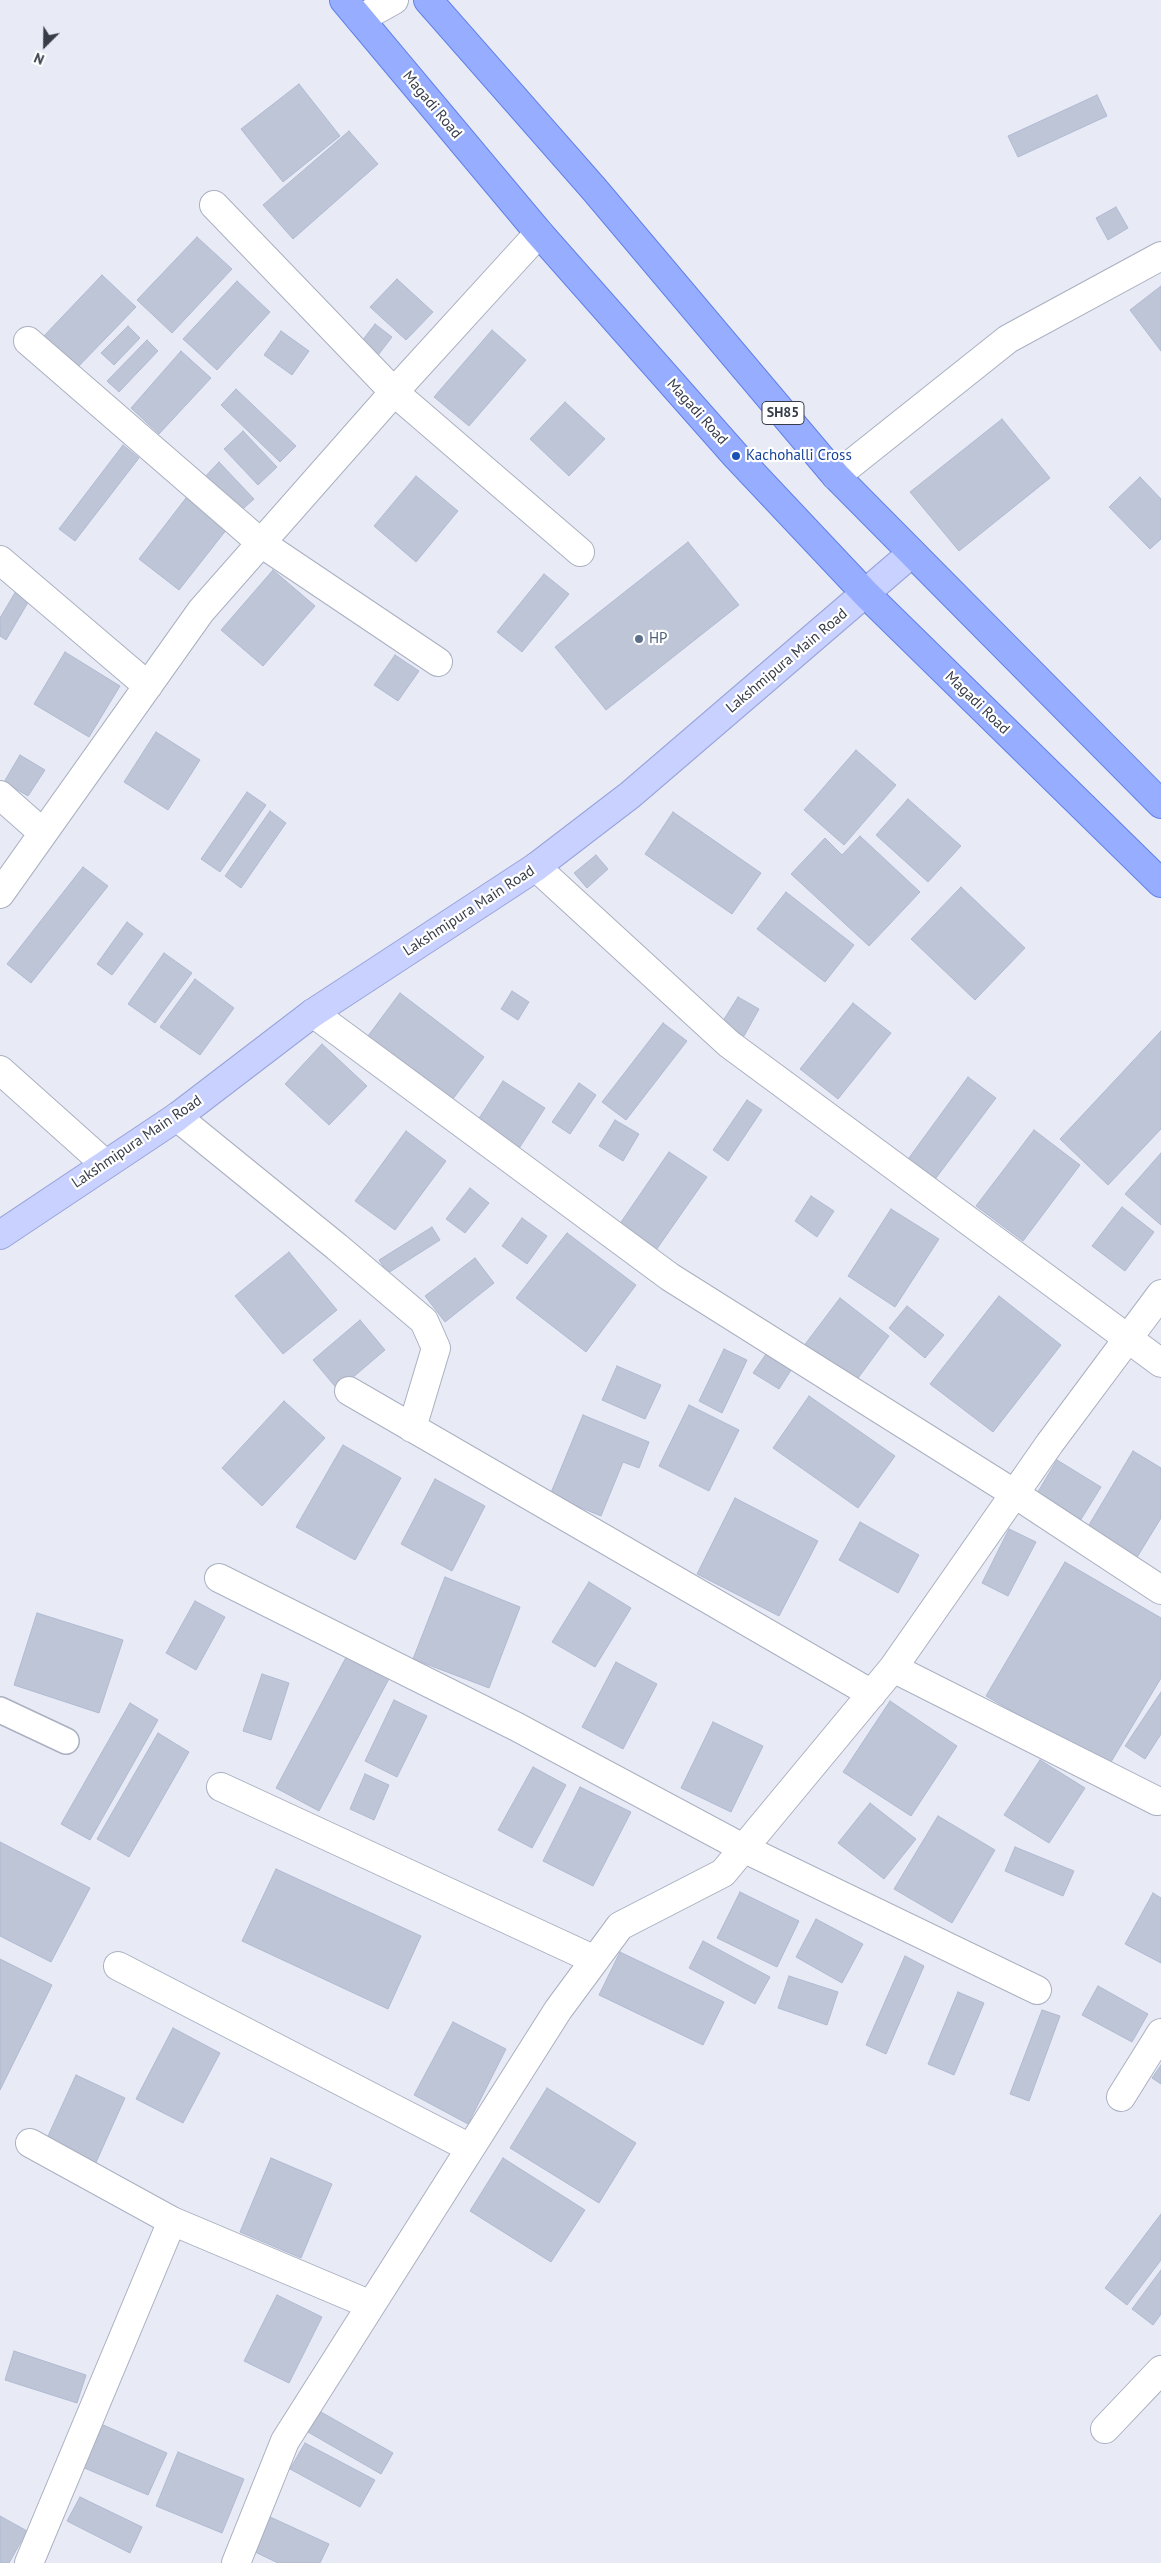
<!DOCTYPE html>
<html>
<head>
<meta charset="utf-8">
<style>
  body { margin:0 }
  #map { position:relative; width:1161px; height:2563px; overflow:hidden; background:#e8ebf5; font-family:"PT Sans",sans-serif }
  canvas { display:block }
  .north { position:absolute; left:20px; top:20px; width:50px; height:50px; -webkit-text-stroke:4px #fff; paint-order:stroke; rotate:203deg; font-size:14px; font-weight:700; line-height:20px; text-align:center; color:#363c48 }
  .north::after { content:''; display:block; margin:auto; width:18px; height:22px; background:#363c48; clip-path:polygon(50% 0,100% 100%,50% 72%,0 100%) }
</style>
</head>
<body>
<div id="map">
<canvas width="1161" height="2563"></canvas>
<div class="north">N</div>
</div>
<script>
const ctx = document.querySelector('canvas').getContext('2d');
ctx.lineJoin = 'round';
function fillPath(path, color) { ctx.fillStyle = color; ctx.fill(path, 'evenodd'); }
const poly = rows => new Path2D(rows.map(r => 'M' + r).join(''));
function strokePath(path, color, width, dash) { ctx.strokeStyle = color; ctx.lineWidth = width; ctx.lineCap = dash ? 'butt' : 'round'; ctx.setLineDash(dash || []); ctx.stroke(path); }
function drawText(font, color, halo, rows, align = 'center') {
  ctx.font = font + ' "PT Sans",sans-serif'; ctx.lineWidth = 4.5; ctx.setLineDash([]); ctx.textBaseline = 'middle'; ctx.strokeStyle = halo; ctx.fillStyle = color; for (const [text, x, y, turn = 0] of rows) {
    ctx.save(); ctx.translate(x, y); ctx.rotate((+turn || 0) * Math.PI / 180); ctx.textAlign = isNaN(turn) ? turn : align; if (halo) ctx.strokeText(text, 0, 0); ctx.fillText(text, 0, 0); ctx.restore();
  }
}
const building = poly([
  [299,84,340,136,283,182,241,129,299,84],
  [1097,95,1107,116,1018,157,1008,136,1097,95],
  [349,131,378,164,293,239,263,205,349,131],
  [1116,207,1128,228,1108,240,1096,218,1116,207],
  [197,237,232,269,172,333,137,300,197,237],
  [102,275,136,307,75,370,42,338,102,275],
  [397,279,433,312,406,340,370,307,397,279],
  [237,281,270,312,217,370,183,339,237,281],
  [1161,286,1161,351,1130,310,1161,286],
  [375,324,392,337,372,363,355,350,375,324],
  [128,326,140,338,114,365,101,353,128,326],
  [492,330,526,360,469,426,434,397,492,330],
  [281,331,309,351,292,375,264,355,281,331],
  [147,340,158,351,119,392,107,381,147,340],
  [181,351,211,378,159,434,131,408,181,351],
  [236,389,296,446,280,462,221,405,236,389],
  [565,402,605,439,569,476,530,439,565,402],
  [1002,419,1050,478,959,551,910,492,1002,419],
  [243,431,277,467,258,485,224,449,243,431],
  [123,445,139,458,75,541,59,529,123,445],
  [219,462,254,499,235,516,201,481,219,462],
  [416,476,458,511,416,562,374,526,416,476],
  [1140,477,1161,499,1161,539,1150,549,1109,507,1140,477],
  [186,498,227,529,179,590,139,559,186,498],
  [688,542,739,605,606,710,555,647,688,542],
  [273,570,315,606,263,666,221,630,273,570],
  [544,574,569,594,522,652,497,632,544,574],
  [16,591,30,599,6,640,0,636,0,618,16,591],
  [65,652,120,686,89,737,34,704,65,652],
  [395,655,419,671,398,701,374,685,395,655],
  [156,732,200,760,168,810,124,782,156,732],
  [856,750,896,785,844,845,804,810,856,750],
  [20,755,45,770,28,796,4,782,20,755],
  [247,792,266,805,220,872,201,859,247,792],
  [908,799,961,846,928,882,876,835,908,799],
  [270,811,286,823,241,888,225,876,270,811],
  [673,812,761,873,732,914,645,854,673,812],
  [860,836,920,892,869,946,791,874,825,838,842,855,860,836],
  [596,855,608,869,587,888,574,873,596,855],
  [83,867,108,886,31,983,7,964,83,867],
  [961,887,1025,948,975,1000,911,939,961,887],
  [786,892,854,945,825,982,757,929,786,892],
  [127,922,143,934,112,975,97,964,127,922],
  [164,953,192,973,155,1023,128,1004,164,953],
  [195,979,234,1008,200,1055,160,1027,195,979],
  [512,991,529,1002,518,1020,501,1009,512,991],
  [400,993,484,1057,450,1103,365,1040,400,993],
  [738,997,759,1009,744,1036,721,1024,738,997],
  [853,1003,891,1033,838,1099,800,1069,853,1003],
  [663,1023,687,1041,626,1120,602,1102,663,1023],
  [1161,1031,1161,1129,1108,1185,1060,1139,1161,1031],
  [322,1044,367,1086,329,1125,285,1084,322,1044],
  [968,1077,996,1098,933,1182,906,1162,968,1077],
  [503,1081,545,1108,518,1150,476,1123,503,1081],
  [579,1083,596,1095,570,1134,552,1122,579,1083],
  [747,1100,762,1110,728,1161,713,1150,747,1100],
  [615,1120,639,1134,623,1161,599,1146,615,1120],
  [1034,1130,1080,1165,1023,1241,976,1206,1034,1130],
  [406,1131,446,1161,395,1230,355,1201,406,1131],
  [669,1152,707,1177,654,1253,617,1228,669,1152],
  [1161,1153,1161,1225,1125,1194,1161,1153],
  [470,1188,489,1203,465,1233,446,1219,470,1188],
  [811,1196,834,1211,817,1237,795,1221,811,1196],
  [1122,1207,1154,1232,1125,1271,1092,1246,1122,1207],
  [891,1209,939,1239,895,1307,848,1276,891,1209],
  [522,1218,547,1236,527,1264,502,1246,522,1218],
  [432,1227,440,1240,388,1273,379,1260,432,1227],
  [567,1233,636,1285,586,1352,516,1298,567,1233],
  [289,1252,337,1310,283,1354,235,1296,289,1252],
  [475,1258,494,1283,445,1322,425,1296,475,1258],
  [999,1296,1061,1345,993,1432,930,1384,999,1296],
  [840,1298,889,1336,853,1385,803,1347,840,1298],
  [907,1306,944,1335,925,1358,889,1328,907,1306],
  [360,1320,385,1350,338,1390,313,1360,360,1320],
  [724,1349,747,1360,722,1413,699,1401,724,1349],
  [768,1351,793,1367,779,1389,753,1373,768,1351],
  [617,1366,661,1385,645,1419,602,1400,617,1366],
  [809,1396,895,1456,858,1508,773,1448,809,1396],
  [284,1401,325,1438,262,1506,222,1468,284,1401],
  [689,1405,739,1430,709,1491,659,1466,689,1405],
  [583,1415,649,1442,639,1468,623,1462,601,1516,550,1495,583,1415],
  [343,1445,401,1478,355,1560,296,1527,343,1445],
  [1133,1451,1161,1468,1161,1518,1136,1559,1086,1530,1133,1451],
  [1057,1460,1101,1487,1080,1521,1036,1495,1057,1460],
  [435,1479,485,1506,452,1571,401,1544,435,1479],
  [735,1498,818,1541,779,1616,697,1574,735,1498],
  [860,1522,919,1555,898,1593,839,1560,860,1522],
  [1009,1529,1036,1542,1008,1596,982,1583,1009,1529],
  [1065,1562,1161,1618,1161,1678,1108,1767,986,1696,1065,1562],
  [445,1577,520,1607,489,1688,413,1659,445,1577],
  [589,1582,631,1608,595,1667,552,1642,589,1582],
  [195,1601,225,1617,196,1670,166,1653,195,1601],
  [37,1613,123,1640,99,1713,14,1685,37,1613],
  [350,1650,392,1673,319,1811,276,1788,350,1650],
  [616,1662,657,1684,623,1749,582,1727,616,1662],
  [262,1674,289,1683,271,1740,243,1731,262,1674],
  [1161,1692,1161,1734,1145,1759,1125,1746,1161,1692],
  [394,1700,427,1716,397,1777,365,1761,394,1700],
  [890,1701,957,1746,911,1816,843,1772,890,1701],
  [130,1703,158,1720,90,1840,61,1824,130,1703],
  [713,1722,763,1746,731,1812,681,1788,713,1722],
  [158,1733,189,1752,129,1857,97,1839,158,1733],
  [1040,1760,1085,1788,1049,1843,1004,1815,1040,1760],
  [533,1767,566,1785,532,1848,498,1830,533,1767],
  [365,1774,389,1785,374,1820,350,1809,365,1774],
  [580,1787,631,1812,593,1886,543,1861,580,1787],
  [870,1803,916,1839,884,1879,838,1843,870,1803],
  [938,1816,995,1850,952,1923,894,1889,938,1816],
  [0,1842,90,1888,51,1962,0,1936,0,1842],
  [1015,1847,1074,1871,1063,1896,1005,1871,1015,1847],
  [276,1869,421,1936,388,2009,242,1941,276,1869],
  [740,1892,799,1921,777,1967,717,1938,740,1892],
  [1153,1893,1161,1898,1161,1963,1125,1944,1153,1893],
  [816,1919,863,1944,842,1983,796,1957,816,1919],
  [703,1941,770,1977,755,2004,689,1968,703,1941],
  [620,1952,724,2002,703,2045,599,1995,620,1952],
  [905,1956,924,1966,886,2054,866,2045,905,1956],
  [0,1959,52,1985,0,2090,0,1959],
  [789,1976,838,1992,827,2025,778,2008,789,1976],
  [1098,1986,1148,2014,1132,2042,1082,2015,1098,1986],
  [958,1992,984,2003,954,2075,928,2064,958,1992],
  [1042,2010,1060,2016,1029,2101,1010,2094,1042,2010],
  [453,2022,506,2049,468,2124,414,2095,453,2022],
  [173,2028,220,2053,183,2123,136,2099,173,2028],
  [1161,2065,1161,2084,1152,2078,1161,2065],
  [76,2075,125,2098,93,2169,43,2147,76,2075],
  [547,2088,636,2143,599,2203,510,2148,547,2088],
  [271,2158,332,2184,301,2258,240,2232,271,2158],
  [503,2158,585,2210,551,2262,470,2211,503,2158],
  [1161,2214,1161,2260,1127,2305,1105,2288,1161,2214],
  [1161,2270,1161,2314,1153,2325,1132,2309,1161,2270],
  [277,2295,322,2317,289,2383,244,2361,277,2295],
  [14,2351,86,2375,77,2403,5,2380,14,2351],
  [321,2412,393,2453,381,2474,308,2432,321,2412],
  [101,2424,167,2453,148,2495,82,2467,101,2424],
  [305,2443,375,2480,360,2507,290,2469,305,2443],
  [178,2452,244,2479,222,2533,156,2506,178,2452],
  [80,2497,142,2527,130,2553,67,2521,80,2497],
  [0,2516,27,2531,9,2563,0,2563,0,2516],
  [268,2516,329,2544,320,2563,278,2563,253,2551,268,2516]
]);
const lane = poly([
  [0,1710,66,1741]
]);
const street = poly([
  [360,19,394,0],
  [214,205,394,392,580,552],
  [28,341,261,543,438,662],
  [836,476,1008,339,1161,256],
  [0,560,148,686],
  [0,795,43,833],
  [536,867,729,1044,1161,1363],
  [0,894,201,611,394,392,539,233],
  [313,1013,670,1277,1015,1494,1161,1590],
  [0,1070,104,1163],
  [177,1117,337,1247,424,1321,436,1348,412,1428],
  [349,1391,872,1694],
  [219,1578,517,1727,743,1848,1037,1990],
  [893,1668,1157,1801],
  [221,1787,595,1960],
  [118,1966,470,2148],
  [1121,2097,1161,2033],
  [30,2143,172,2221,371,2305],
  [1105,2429,1161,2370],
  [29,2563,172,2221],
  [236,2563,285,2441,558,2010,620,1926,723,1873,893,1668,1050,1443,1161,1294]
]);
const secondary = poly([
  [0,1235,177,1117,313,1013,536,867,630,795,912,553]
]);
const primary = poly([
  [344,0,539,233,736,456,866,594,1161,883],
  [428,0,594,189,836,476,1161,804]
]);
const markers = [
  [736,456,5,"#1a4fb4"],
  [639,639,5,"#5c6f8a"]
];
const shields = [
  [783,413,42]
];
const shieldNames = [
  ["SH85",783,413]
];
const streetNames = [
  ["Magadi Road",432,105,50],
  ["Magadi Road",697,412,48],
  ["Lakshmipura Main Road",787,661,-40],
  ["Magadi Road",977,703,44],
  ["Lakshmipura Main Road",469,911,-33],
  ["Lakshmipura Main Road",137,1142,-34]
];
const transitNames = [
  ["Kachohalli Cross",746,456]
];
const serviceNames = [
  ["HP",649,639]
];
fillPath(building, '#bdc5d7');
strokePath(building, '#b0bad2', 1);
strokePath(lane, '#aab0c1', 28);
strokePath(street, '#aab0c1', 30);
strokePath(secondary, '#98a4da', 30);
strokePath(primary, '#6180e9', 30);
strokePath(lane, '#fff', 25);
strokePath(street, '#fff', 28);
strokePath(secondary, '#c8d1ff', 28);
strokePath(primary, '#97adff', 28);
for (const [x, y, r, color] of markers) { const dot = new Path2D(); dot.arc(x, y, r, 0, 2 * Math.PI); ctx.fillStyle = color; ctx.fill(dot); strokePath(dot, '#fff', 2); }
for (const [x, y, w] of shields) { const box = new Path2D(); box.roundRect(x - w / 2, y - 11.5, w, 23, 4); ctx.fillStyle = '#fff'; ctx.fill(box); strokePath(box, '#363c48', 1); }
drawText('bold 14px', '#363c48', null, shieldNames);
drawText('15px', '#363c48', '#fff', streetNames);
drawText('15px', '#164399', '#fff', transitNames, 'left');
drawText('15px', '#4e5e75', '#fff', serviceNames, 'left');
</script>
</body>
</html>
